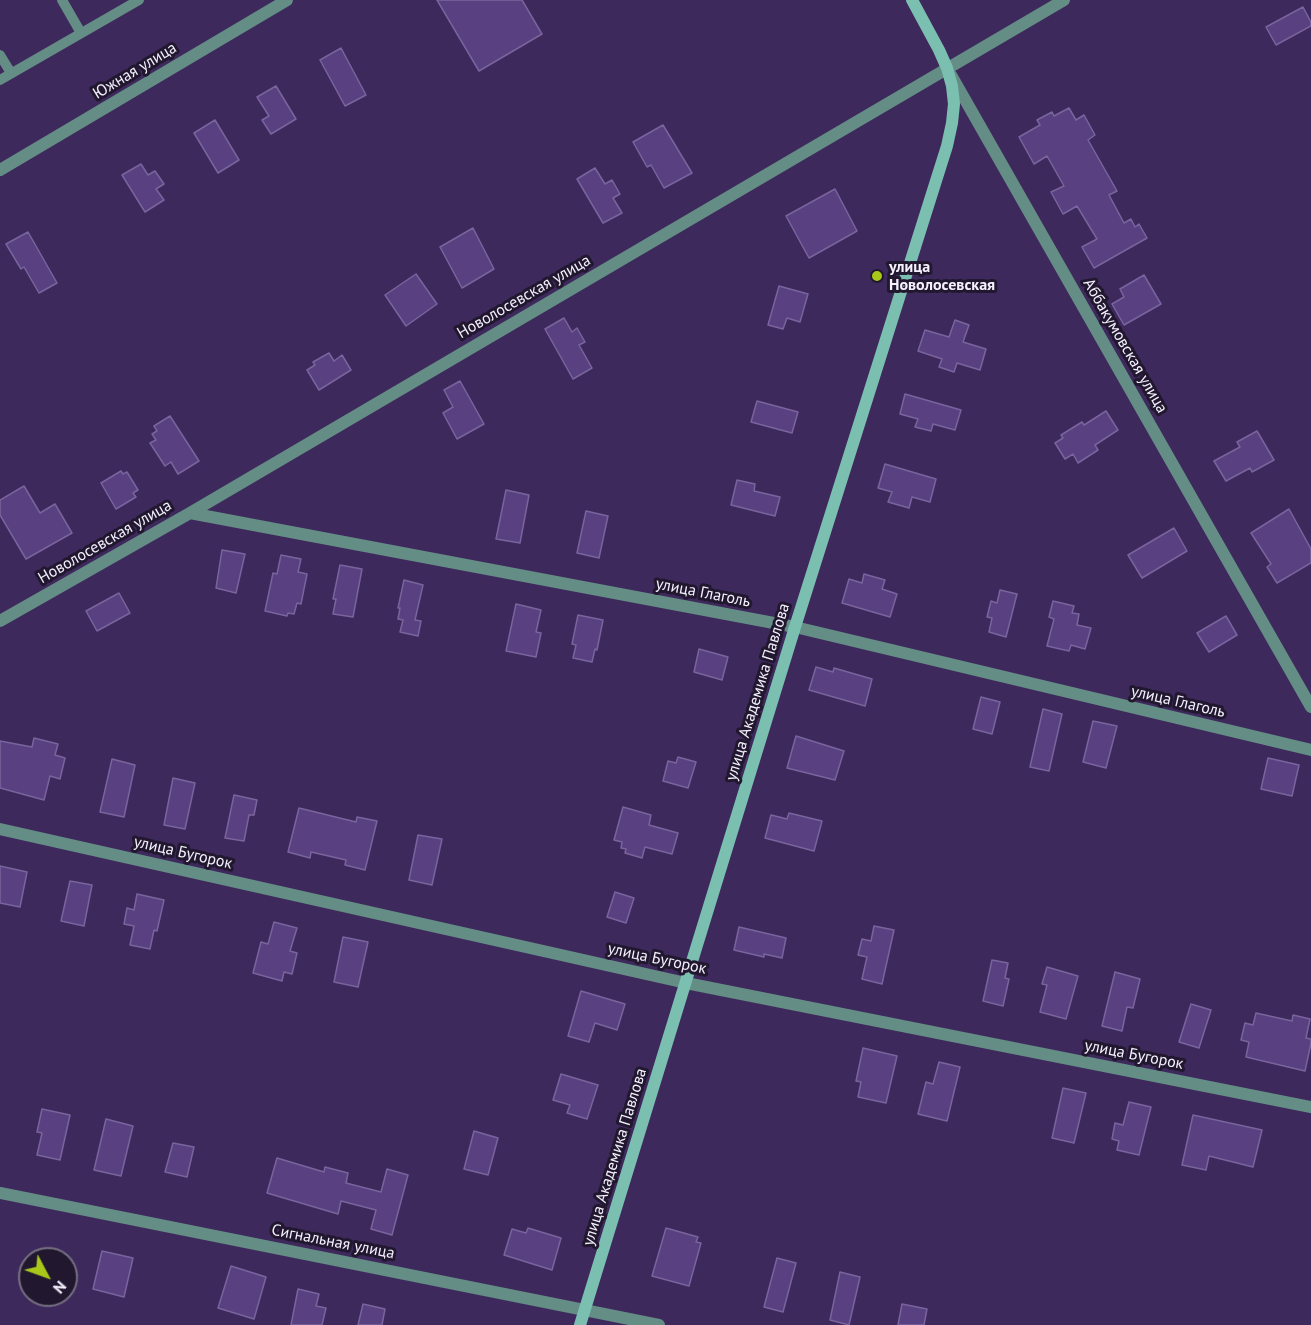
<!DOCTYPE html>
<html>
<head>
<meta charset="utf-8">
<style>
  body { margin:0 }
  #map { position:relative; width:1311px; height:1325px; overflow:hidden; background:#3e295c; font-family:"PT Sans",sans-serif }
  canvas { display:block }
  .north { position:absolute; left:18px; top:1247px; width:60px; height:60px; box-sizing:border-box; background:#21182f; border:2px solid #756e81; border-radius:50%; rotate:131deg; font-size:16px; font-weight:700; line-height:24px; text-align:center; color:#f4f0fd }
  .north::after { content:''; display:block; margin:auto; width:21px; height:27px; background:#a9c71a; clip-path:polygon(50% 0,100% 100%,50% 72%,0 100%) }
</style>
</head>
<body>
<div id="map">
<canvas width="1311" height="1325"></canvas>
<div class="north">N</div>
</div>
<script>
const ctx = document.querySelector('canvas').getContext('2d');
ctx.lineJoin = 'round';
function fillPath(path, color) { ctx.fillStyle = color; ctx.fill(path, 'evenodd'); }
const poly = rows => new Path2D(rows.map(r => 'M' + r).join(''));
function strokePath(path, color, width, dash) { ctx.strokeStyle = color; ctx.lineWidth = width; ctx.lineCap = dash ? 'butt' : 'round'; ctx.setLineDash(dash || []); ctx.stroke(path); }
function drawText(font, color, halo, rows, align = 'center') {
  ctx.font = font + ' "PT Sans",sans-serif'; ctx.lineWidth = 6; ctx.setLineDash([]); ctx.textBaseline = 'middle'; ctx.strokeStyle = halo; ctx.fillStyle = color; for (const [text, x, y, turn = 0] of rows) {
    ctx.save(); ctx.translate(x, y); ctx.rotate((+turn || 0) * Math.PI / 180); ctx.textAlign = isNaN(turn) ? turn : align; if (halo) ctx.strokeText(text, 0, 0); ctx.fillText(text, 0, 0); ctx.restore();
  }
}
const building = poly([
  [437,0,522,0,542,34,479,71,437,0],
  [1303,7,1311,22,1311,26,1276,45,1266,27,1303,7],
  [341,48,366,95,345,106,320,60,341,48],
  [276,86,296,119,271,134,262,120,269,116,257,97,276,86],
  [1069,108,1076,120,1084,115,1095,135,1088,140,1117,191,1109,195,1124,223,1131,219,1135,227,1139,224,1147,238,1094,268,1082,247,1097,239,1077,206,1063,214,1051,192,1064,186,1047,156,1034,164,1019,137,1040,125,1037,120,1052,112,1054,116,1069,108],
  [215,120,239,160,218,173,194,133,215,120],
  [663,125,692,173,664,188,651,165,647,167,633,142,663,125],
  [141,164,148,175,155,171,164,184,156,189,164,200,145,212,122,175,141,164],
  [595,168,605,184,612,180,620,194,613,198,622,213,603,223,577,179,595,168],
  [835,189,857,231,809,258,786,216,835,189],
  [473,228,494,269,462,288,440,247,473,228],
  [28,232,57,283,39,293,24,267,21,269,6,244,28,232],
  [416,274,437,304,406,326,385,295,416,274],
  [1144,275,1161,304,1124,325,1112,304,1124,297,1120,289,1144,275],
  [779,286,808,294,800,322,787,318,783,329,768,325,779,286],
  [564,318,572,332,577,328,585,342,579,345,592,368,573,379,545,329,564,318],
  [955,320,969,325,963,342,986,349,980,370,957,363,954,372,939,367,942,359,918,351,925,330,949,337,955,320],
  [329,353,334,361,342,355,351,370,319,390,307,370,315,365,313,362,329,353],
  [460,381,484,424,457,439,443,413,453,407,444,390,460,381],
  [905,394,961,410,955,430,933,424,931,431,915,427,918,419,900,414,905,394],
  [757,401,798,412,792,433,751,422,757,401],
  [1106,411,1118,430,1095,445,1098,450,1078,463,1073,454,1065,459,1055,443,1063,438,1061,435,1082,422,1084,425,1106,411],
  [170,416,199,461,178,474,171,462,165,466,150,443,156,440,152,434,157,431,154,426,170,416],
  [1257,431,1274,460,1252,472,1250,468,1226,481,1214,461,1240,447,1237,442,1257,431],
  [885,464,936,479,930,502,912,497,909,508,888,502,892,492,878,488,885,464],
  [121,471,123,474,127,472,138,490,133,493,136,497,116,509,101,483,121,471],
  [737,480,755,484,754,491,780,497,775,516,731,505,737,480],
  [24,486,40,513,55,504,72,533,26,559,0,515,0,500,24,486],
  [506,490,529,495,520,543,496,539,506,490],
  [1289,509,1311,549,1311,563,1277,583,1267,567,1271,564,1251,533,1289,509],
  [586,511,608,516,599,558,577,553,586,511],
  [1174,528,1187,551,1142,578,1128,555,1174,528],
  [222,550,245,554,236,593,216,588,222,550],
  [281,555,301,559,298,572,307,574,301,604,297,603,294,614,288,613,287,616,265,611,273,573,277,574,281,555],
  [340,565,362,569,353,617,333,614,336,599,333,599,340,565],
  [864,574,885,580,882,589,897,594,890,617,842,603,849,579,862,583,864,574],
  [404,580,423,585,415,620,421,621,418,636,400,632,403,620,398,619,400,608,398,608,404,580],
  [1000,590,1017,594,1006,637,989,632,992,618,987,617,991,601,997,603,1000,590],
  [119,593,130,613,97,631,86,611,119,593],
  [1053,601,1074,606,1072,613,1079,614,1077,625,1091,628,1085,649,1071,645,1069,651,1047,646,1054,619,1049,617,1053,601],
  [516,604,541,610,536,632,541,633,536,657,506,651,516,604],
  [578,615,603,620,597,650,595,649,592,662,573,658,576,645,572,644,578,615],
  [1226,616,1237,635,1209,652,1197,633,1226,616],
  [699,649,728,657,722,680,694,672,699,649],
  [816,667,833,672,834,668,872,679,865,706,809,690,816,667],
  [981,697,1000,702,992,734,973,729,981,697],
  [1043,709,1062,714,1049,771,1030,767,1043,709],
  [1093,721,1117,726,1106,768,1083,762,1093,721],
  [796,736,844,751,835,780,787,768,796,736],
  [34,738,58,744,55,755,65,758,60,779,50,776,44,800,0,788,0,741,32,747,34,738],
  [678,757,696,762,688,788,663,781,668,761,676,763,678,757],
  [1268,758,1299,765,1292,796,1261,789,1268,758],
  [112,759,135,765,124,817,100,812,112,759],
  [173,778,195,783,185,829,164,825,173,778],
  [234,795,257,800,254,815,249,815,244,841,225,838,234,795],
  [623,807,651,815,649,825,678,833,672,854,645,847,642,858,625,853,626,849,621,848,622,842,614,840,623,807],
  [299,808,356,822,357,817,377,821,365,870,345,865,346,860,311,852,310,858,288,852,299,808],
  [789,813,822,821,814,851,765,838,771,815,787,819,789,813],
  [418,835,442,839,432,885,409,880,418,835],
  [0,866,27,872,20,907,0,903,0,866],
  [70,881,92,885,84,926,61,921,70,881],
  [615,892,634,898,626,923,607,917,615,892],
  [137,894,164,900,157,931,154,930,150,949,130,945,134,926,124,924,127,908,134,910,137,894],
  [274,922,297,928,290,951,297,953,292,974,284,972,282,981,253,973,261,942,268,944,274,922],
  [874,926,894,930,882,984,862,979,867,957,858,955,862,939,871,941,874,926],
  [739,927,786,938,782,958,764,954,764,957,734,950,739,927],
  [343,937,368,942,358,987,334,982,343,937],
  [992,960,1008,963,1005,978,1009,979,1003,1006,983,1001,992,960],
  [1047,967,1078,976,1066,1019,1040,1012,1047,985,1042,984,1047,967],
  [1115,972,1140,979,1133,1008,1127,1007,1122,1031,1102,1026,1115,972],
  [581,991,625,1004,617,1030,595,1023,589,1042,568,1036,581,991],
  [1191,1004,1211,1010,1199,1048,1179,1042,1191,1004],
  [1256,1013,1292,1021,1293,1015,1310,1019,1306,1038,1311,1039,1311,1043,1305,1071,1246,1057,1249,1042,1241,1040,1245,1023,1253,1025,1256,1013],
  [863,1048,897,1056,886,1103,858,1097,861,1082,856,1081,863,1048],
  [939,1062,960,1067,947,1121,918,1114,926,1082,933,1084,939,1062],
  [561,1074,598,1085,587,1119,567,1113,570,1105,553,1100,561,1074],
  [1063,1088,1086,1093,1074,1143,1052,1138,1063,1088],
  [1129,1102,1151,1107,1139,1155,1117,1150,1119,1141,1112,1139,1115,1123,1123,1125,1129,1102],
  [42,1109,70,1115,60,1160,37,1155,42,1133,37,1132,42,1109],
  [1193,1115,1262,1130,1253,1167,1209,1156,1206,1170,1182,1165,1193,1115],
  [106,1119,133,1126,121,1176,94,1170,106,1119],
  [474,1131,498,1138,488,1175,464,1169,474,1131],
  [173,1143,194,1147,187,1177,165,1172,173,1143],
  [277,1158,324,1172,325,1167,348,1173,346,1183,381,1192,387,1169,408,1175,392,1235,371,1229,376,1210,341,1201,338,1214,267,1193,277,1158],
  [528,1228,561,1238,552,1270,504,1255,512,1229,526,1233,528,1228],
  [666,1228,698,1237,696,1242,701,1243,689,1286,652,1276,666,1228],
  [102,1251,133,1258,124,1297,93,1289,102,1251],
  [777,1258,796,1263,783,1312,764,1307,777,1258],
  [231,1266,266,1277,254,1319,218,1308,231,1266],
  [840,1272,860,1277,849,1325,830,1320,840,1272],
  [298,1289,319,1294,316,1306,326,1308,322,1325,291,1325,298,1289],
  [363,1304,385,1309,382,1325,358,1325,363,1304],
  [902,1304,927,1309,924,1325,898,1325,902,1304]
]);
const lane = poly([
  [62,0,81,33],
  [0,55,11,73],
  [0,80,139,0]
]);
const street = poly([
  [951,75,1311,707],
  [0,170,287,0],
  [190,513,795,627,1311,750],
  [0,621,190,513,1064,0],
  [0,829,686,983,1311,1107],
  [0,1193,659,1325]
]);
const secondary = poly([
  [580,1325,795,627,947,146,952,123,954,104,952,86,947,68,939,50,912,0]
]);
const markers = [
  [877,276,6,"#a9c71a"]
];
const streetNames = [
  ["Южная улица",135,71,-31],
  ["Новолосевская улица",524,297,-30],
  ["Аббакумовская улица",1125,346,60],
  ["Новолосевская улица",105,542,-30],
  ["улица Глаголь",703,593,11],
  ["улица Академика Павлова",758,692,-73],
  ["улица Глаголь",1178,702,13],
  ["улица Бугорок",183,853,13],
  ["улица Бугорок",657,959,12],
  ["улица Бугорок",1134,1055,11],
  ["улица Академика Павлова",615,1157,-73],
  ["Сигнальная улица",333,1242,11]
];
const poiNames = [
  ["улица",889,267],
  ["Новолосевская",889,285]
];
fillPath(building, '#594080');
strokePath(building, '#79659d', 1.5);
strokePath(lane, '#648d85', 10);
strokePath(street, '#648d85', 12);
strokePath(secondary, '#7bbfb1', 12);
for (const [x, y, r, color] of markers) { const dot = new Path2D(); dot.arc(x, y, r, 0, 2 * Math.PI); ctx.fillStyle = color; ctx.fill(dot); strokePath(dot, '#21182f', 2); }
drawText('16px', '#f4f0fd', '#21182f', streetNames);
drawText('bold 16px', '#f4f0fd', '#21182f', poiNames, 'left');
</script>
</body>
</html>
